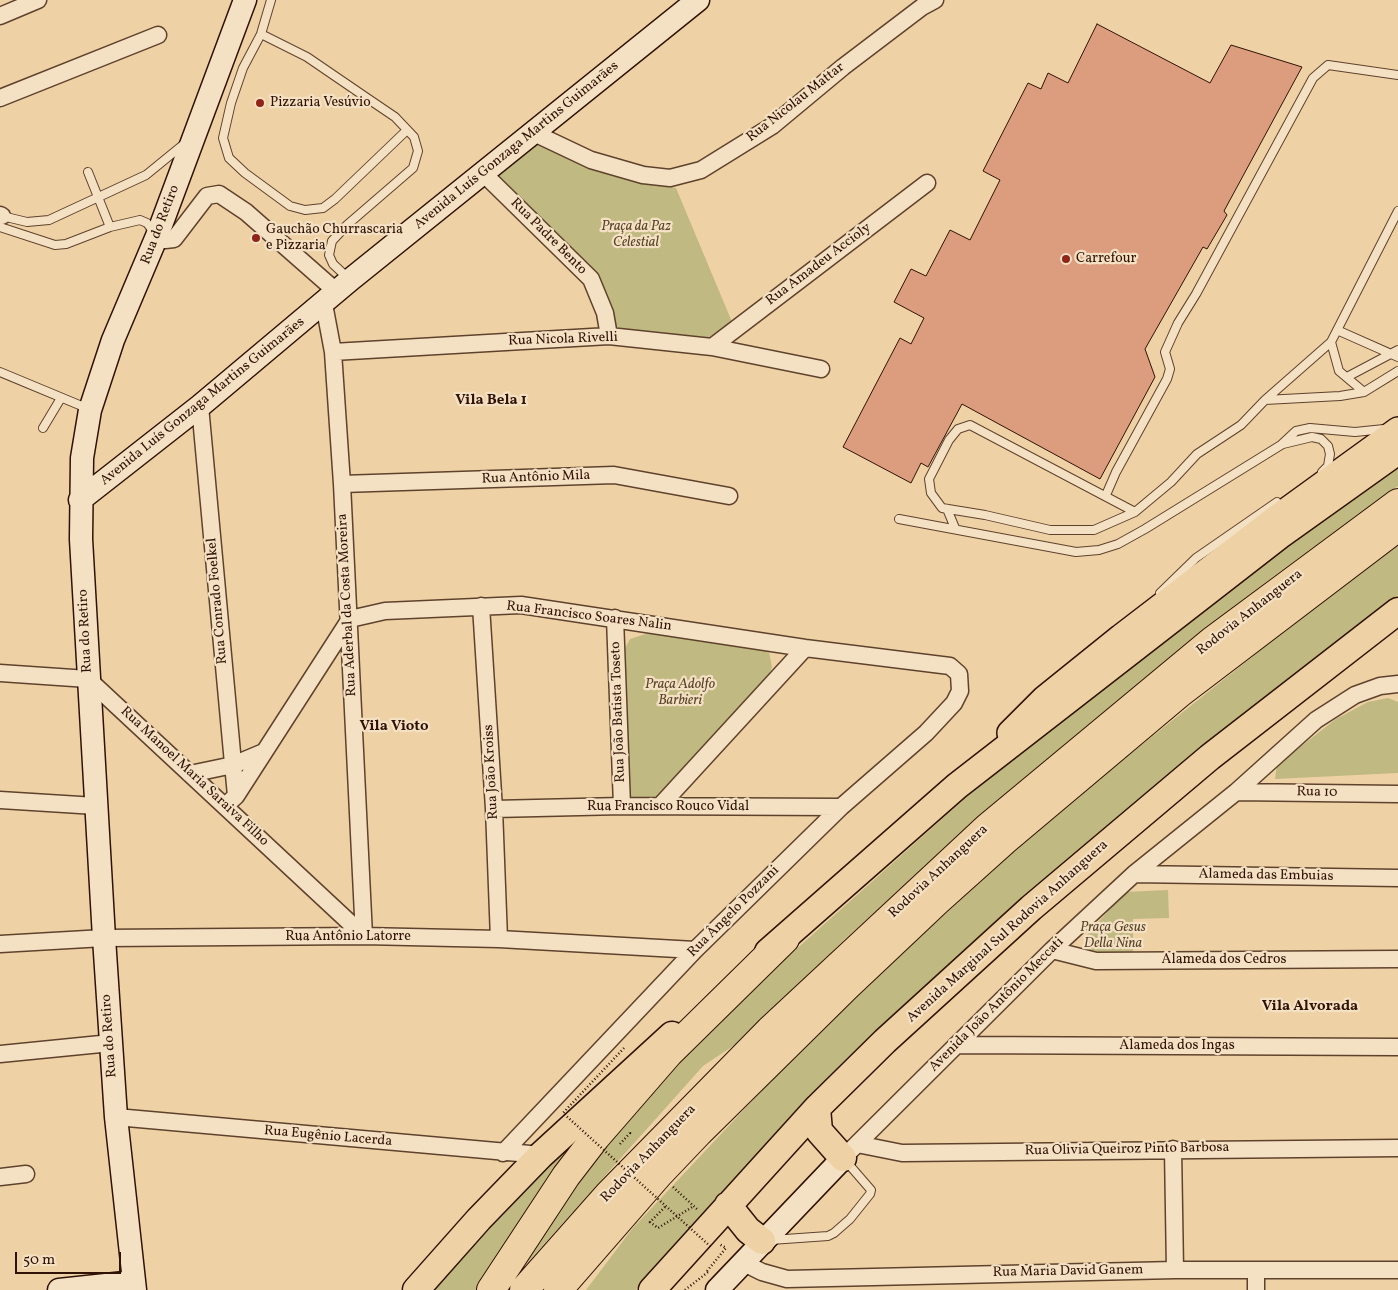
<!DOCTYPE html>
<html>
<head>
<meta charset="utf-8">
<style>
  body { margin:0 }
  #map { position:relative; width:1398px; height:1290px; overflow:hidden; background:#eed1a5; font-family:Vollkorn,serif }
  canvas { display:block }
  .scale { position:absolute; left:15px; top:1252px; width:106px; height:22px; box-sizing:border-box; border:2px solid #2f1204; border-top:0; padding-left:6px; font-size:15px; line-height:18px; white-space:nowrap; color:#2f1204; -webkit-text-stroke:4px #f4e1c4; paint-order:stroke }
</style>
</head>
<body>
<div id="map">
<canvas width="1398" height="1290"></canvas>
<div class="scale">50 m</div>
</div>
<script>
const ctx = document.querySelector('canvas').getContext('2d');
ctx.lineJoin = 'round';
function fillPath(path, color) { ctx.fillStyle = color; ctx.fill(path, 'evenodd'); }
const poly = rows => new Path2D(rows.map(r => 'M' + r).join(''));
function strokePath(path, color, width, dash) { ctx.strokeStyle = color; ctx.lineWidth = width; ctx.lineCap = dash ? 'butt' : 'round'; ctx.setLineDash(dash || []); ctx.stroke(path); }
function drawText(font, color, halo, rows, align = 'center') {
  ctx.font = font + ' Vollkorn,serif'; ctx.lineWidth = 4.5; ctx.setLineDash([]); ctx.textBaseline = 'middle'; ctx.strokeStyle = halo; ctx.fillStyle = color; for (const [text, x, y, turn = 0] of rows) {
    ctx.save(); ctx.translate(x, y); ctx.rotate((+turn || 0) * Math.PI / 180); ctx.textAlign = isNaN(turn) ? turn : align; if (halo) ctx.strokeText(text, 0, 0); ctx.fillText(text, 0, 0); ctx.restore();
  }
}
const green = poly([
  [538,142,595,170,676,188,732,322,706,339,616,329,600,276,492,175],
  [1398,467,1398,486,1274,576,1178,651,1016,785,845,939,745,1038,703,1066,503,1290,593,1151,728,1010,987,779,1260,564],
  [1398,539,1398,595,1278,687,1030,892,858,1057,687,1234,636,1290,586,1290,632,1229,782,1069,917,940,1056,813,1252,657,1306,607],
  [652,632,759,646,769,652,772,667,769,676,659,803,630,803,622,654,630,639],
  [1388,698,1398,702,1398,773,1275,779,1277,765,1336,719,1368,702],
  [1168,890,1169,918,1133,919,1133,955,1087,954,1086,936,1125,892],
  [585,1128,485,1290,430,1290,460,1255]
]);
const building = poly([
  [1097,24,1210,83,1231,45,1302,67,1224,211,1227,215,1207,249,1203,247,1145,349,1155,377,1100,479,962,404,928,467,921,463,911,483,843,447,900,338,911,344,924,318,894,302,911,269,926,276,950,230,970,240,1000,180,983,171,1028,83,1041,89,1048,73,1068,83,1097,24]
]);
const path = poly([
  [620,1144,630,1133,628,1132],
  [673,1187,698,1210],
  [665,1207,650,1222,658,1228,694,1206],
  [707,1271,726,1248,719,1244],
  [685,1290,708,1272]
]);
const service = poly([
  [271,0,261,34,243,68,231,103,223,138,229,158,245,173,290,206,305,210,323,208,335,199,407,130],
  [261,34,307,57,367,98,395,117,414,137,418,151,413,168,347,225,332,241,329,255,333,264,349,279],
  [88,172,110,227],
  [2,216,27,222,49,220,146,175,184,144],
  [0,227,55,245,66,244,110,227,140,220,147,223,155,234],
  [1337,330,1398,357],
  [1331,342,1339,371,1364,392],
  [0,372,89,409],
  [1347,377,1398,350],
  [1265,400,1331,342,1398,211],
  [43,428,61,398],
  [1283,444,1312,437,1321,439,1328,446,1330,454,1328,466,1322,472],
  [1106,495,1116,472,1167,379,1170,369,1165,352,1178,323,1196,294,1313,78,1328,65,1398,75],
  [947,509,955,528],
  [1135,512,970,425,958,429,949,440,929,479,931,493,942,508,985,515,1050,530,1094,530,1135,512,1171,482,1197,454,1241,425,1265,400,1340,396,1364,392,1398,371],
  [899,519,1076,552,1099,550,1118,544,1145,529,1281,445,1296,431,1310,428,1355,432,1384,429],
  [1160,593,1196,558,1277,502],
  [771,1240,828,1236,834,1233,850,1219,870,1194,871,1190,845,1160]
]);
const minor = poly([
  [0,16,38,0],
  [0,98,158,35],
  [534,133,591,160,643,175,670,178,701,170,772,126,843,67,922,7,935,0],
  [484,174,591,279,605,313,609,336],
  [0,215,2,216],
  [157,236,165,240,174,239,207,196,219,194,246,212,337,292],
  [324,304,333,352,342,484,364,936],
  [712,347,927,183],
  [333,352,609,336,712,347,821,369],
  [200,406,236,796],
  [342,484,614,475,729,496],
  [481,606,494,809,499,939],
  [615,618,622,806],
  [0,673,88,679,364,936],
  [190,774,233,765,264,752],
  [1236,792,1398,794],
  [0,800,96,806],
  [225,806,236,796,350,619,385,611,521,605,805,648,950,666,959,674,960,691,954,703,926,733,841,807,695,950,503,1153],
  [660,806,805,648],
  [494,809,622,806,841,807],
  [1134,874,1398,878],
  [0,944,104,938,364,936,499,939,695,950],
  [1052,950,1096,961,1398,959],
  [956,1045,1398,1047],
  [0,1054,111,1043],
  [116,1117,541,1155],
  [857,1144,902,1153,1398,1148],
  [1173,1149,1175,1270],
  [843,1158,1052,950,1134,874,1236,792,1316,720,1355,695,1380,686,1398,684],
  [0,1177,26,1174],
  [742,1262,762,1272,787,1279,1175,1270,1398,1270],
  [1256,1271,1256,1290]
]);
const secondary = poly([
  [80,500,200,406,350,280,698,0],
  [59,1290,134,1282],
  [135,1290,116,1117,104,938,81,539,82,458,90,410,113,340,157,236,245,0],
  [717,1290,843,1158]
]);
const primary = poly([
  [1010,733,1044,699,1121,637,1275,519,1398,430]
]);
const trunk = poly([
  [768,952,957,786,1279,536,1398,451],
  [817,1108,819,1131,843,1158],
  [728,1205,748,1230,762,1241],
  [416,1290,479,1219,541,1155,672,1035],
  [652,1290,817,1108,885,1041,1031,908,1210,757,1398,611]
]);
const motorway = poly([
  [491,1290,566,1176,596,1137,669,1053,785,939],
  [524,1290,609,1194,770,1030,988,827,1212,641,1398,503],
  [558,1290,659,1174,699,1132,846,987,937,901,1005,840,1181,692,1398,527]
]);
const pathBridge = poly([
  [624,1048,563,1113,711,1247]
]);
const markers = [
  [260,103,5,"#8f2418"],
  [256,238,5,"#8f2418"],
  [1066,259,5,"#8f2418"]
];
const poiNames = [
  ["Pizzaria Vesúvio",270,103],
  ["Gauchão Churrascaria",266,230],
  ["e Pizzaria",266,246],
  ["Carrefour",1076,259]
];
const streetNames = [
  ["Rua Nicolau Mattar",796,103,-38],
  ["Avenida Luís Gonzaga Martins Guimarães",517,146,-39],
  ["Rua do Retiro",161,225,-69],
  ["Rua Padre Bento",548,237,45],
  ["Rua Amadeu Accioly",819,265,-37],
  ["Rua Nicola Rivelli",563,340,-2],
  ["Avenida Luís Gonzaga Martins Guimarães",203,402,-39],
  ["Rua Antônio Mila",536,478,-2],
  ["Rua Conrado Foelkel",218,601,-95],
  ["Rua Aderbal da Costa Moreira",348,605,-93],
  ["Rodovia Anhanguera",1250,613,-38],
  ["Rua Francisco Soares Nalin",589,617,7],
  ["Rua do Retiro",86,631,-93],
  ["Rua João Batista Toseto",619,712,-92],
  ["Rua João Kroiss",492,772,-93],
  ["Rua Manoel Maria Saraiva Filho",194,777,43],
  ["Rua 10",1317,793,1],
  ["Rua Francisco Rouco Vidal",668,807],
  ["Rodovia Anhanguera",939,872,-43],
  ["Alameda das Embuias",1266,876,1],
  ["Rua Ângelo Pozzani",734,912,-45],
  ["Avenida Marginal Sul Rodovia Anhanguera",1008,932,-42],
  ["Rua Antônio Latorre",348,937],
  ["Alameda dos Cedros",1224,960],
  ["Avenida João Antônio Meccati",997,1005,-45],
  ["Rua do Retiro",110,1036,-94],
  ["Alameda dos Ingas",1177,1046],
  ["Rua Eugênio Lacerda",328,1137,5],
  ["Rua Olivia Queiroz Pinto Barbosa",1127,1150,-1],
  ["Rodovia Anhanguera",649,1154,-46],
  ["Rua Maria David Ganem",1068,1272,-1]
];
const parkNames = [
  ["Praça da Paz",636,227],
  ["Celestial",636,243],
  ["Praça Adolfo",680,685],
  ["Barbieri",680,701],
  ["Praça Gesus",1113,928],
  ["Della Nina",1113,944]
];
const neighbourhoodNames = [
  ["Vila Bela 1",491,401],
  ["Vila Vioto",394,727],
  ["Vila Alvorada",1310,1007]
];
fillPath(green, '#c0b981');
fillPath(building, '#dc9d7e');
strokePath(building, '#2f1204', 1);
strokePath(service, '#5f422c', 10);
strokePath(minor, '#5f422c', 19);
strokePath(secondary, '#2f1204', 25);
strokePath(primary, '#2f1204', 28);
strokePath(trunk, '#2f1204', 29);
strokePath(motorway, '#2f1204', 30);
strokePath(path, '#2f1204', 2.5, [1, 2.5]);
strokePath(service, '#f4e1c4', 8);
strokePath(minor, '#f4e1c4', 16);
strokePath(secondary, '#f4e1c4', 22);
strokePath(primary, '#eed1a5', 25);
strokePath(trunk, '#eed1a5', 26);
strokePath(motorway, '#eed1a5', 28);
strokePath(pathBridge, '#2f1204', 2.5, [1, 2.5]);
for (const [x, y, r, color] of markers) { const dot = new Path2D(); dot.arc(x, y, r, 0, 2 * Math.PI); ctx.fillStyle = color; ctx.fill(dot); strokePath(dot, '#f4e1c4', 2); }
drawText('14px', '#2f1204', '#f4e1c4', poiNames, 'left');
drawText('14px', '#2f1204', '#f4e1c4', streetNames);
drawText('italic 14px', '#5a442a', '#f4e1c4', parkNames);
drawText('bold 15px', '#2f1204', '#f4e1c4', neighbourhoodNames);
</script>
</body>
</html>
